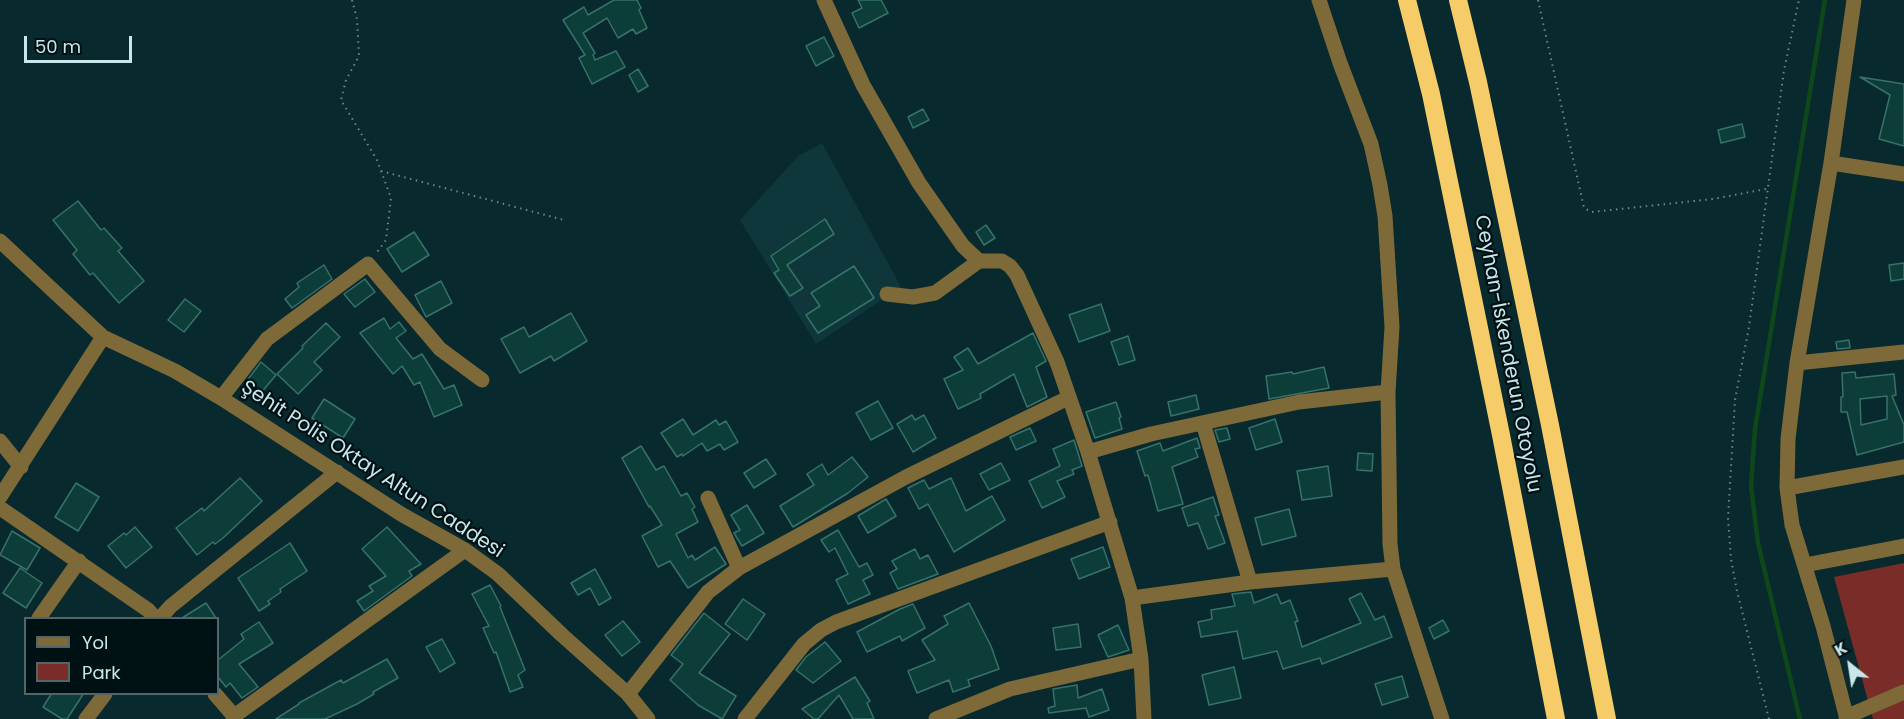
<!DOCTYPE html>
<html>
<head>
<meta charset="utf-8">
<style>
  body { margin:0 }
  #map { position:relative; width:1904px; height:719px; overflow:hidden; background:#08292d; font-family:Poppins,sans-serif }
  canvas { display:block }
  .legend { position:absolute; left:24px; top:617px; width:195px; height:78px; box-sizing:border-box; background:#001114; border:2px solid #50666a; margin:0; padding:8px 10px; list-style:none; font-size:18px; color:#c9e6ea }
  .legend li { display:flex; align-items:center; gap:12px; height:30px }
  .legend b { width:30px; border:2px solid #50666a }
  .north { position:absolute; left:1820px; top:635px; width:60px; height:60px; -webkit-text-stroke:4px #001114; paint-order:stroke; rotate:330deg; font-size:16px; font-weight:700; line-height:24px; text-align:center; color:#c9e6ea }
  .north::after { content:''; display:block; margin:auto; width:21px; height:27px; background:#c9e6ea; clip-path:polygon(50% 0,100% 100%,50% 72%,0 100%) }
  .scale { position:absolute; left:24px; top:36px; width:108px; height:27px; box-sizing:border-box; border:3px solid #c9e6ea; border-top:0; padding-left:8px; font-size:18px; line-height:21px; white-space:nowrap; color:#c9e6ea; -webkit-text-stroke:4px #001114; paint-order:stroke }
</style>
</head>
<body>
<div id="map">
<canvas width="1904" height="719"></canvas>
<ul class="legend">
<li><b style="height:8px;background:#7e6939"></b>Yol</li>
<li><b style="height:16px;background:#7a2d28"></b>Park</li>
</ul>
<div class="north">K</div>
<div class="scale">50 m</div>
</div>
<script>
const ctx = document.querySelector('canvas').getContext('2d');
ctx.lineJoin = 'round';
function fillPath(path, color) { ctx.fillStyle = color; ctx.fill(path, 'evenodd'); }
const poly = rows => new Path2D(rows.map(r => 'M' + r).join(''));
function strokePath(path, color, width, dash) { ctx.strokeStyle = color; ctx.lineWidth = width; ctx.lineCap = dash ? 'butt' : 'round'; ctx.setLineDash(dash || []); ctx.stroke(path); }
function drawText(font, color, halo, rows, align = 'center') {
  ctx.font = font + ' Poppins,sans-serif'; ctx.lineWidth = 4.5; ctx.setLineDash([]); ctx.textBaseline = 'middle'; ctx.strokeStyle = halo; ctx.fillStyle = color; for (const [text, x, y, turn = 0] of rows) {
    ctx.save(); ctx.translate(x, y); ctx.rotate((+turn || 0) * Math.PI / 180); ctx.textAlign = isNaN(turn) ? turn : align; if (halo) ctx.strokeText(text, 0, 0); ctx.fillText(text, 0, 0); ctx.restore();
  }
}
const built = poly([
  [822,143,901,287,816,344,740,220,798,156]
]);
const green = poly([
  [1904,563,1904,719,1873,719,1834,577]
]);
const stream = poly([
  [1800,719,1758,543,1751,486,1755,429,1825,0]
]);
const building = poly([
  [614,0,637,0,641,8,639,10,647,28,636,34,633,29,618,38,607,18,583,33,595,53,593,55,595,60,616,51,625,67,592,84,579,58,585,55,563,20,584,7,588,15,614,0],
  [858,0,881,0,888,13,859,28,852,13,862,8,858,0],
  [824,37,834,56,816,66,806,46,824,37],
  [638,69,648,86,638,92,629,75,638,69],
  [1860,77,1904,84,1904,146,1879,139,1890,95,1860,77],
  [923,109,929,120,913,128,908,117,923,109],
  [1742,124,1745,137,1721,143,1718,130,1742,124],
  [78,201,101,230,104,228,122,248,118,251,144,281,119,303,93,273,90,275,73,254,77,250,53,220,78,201],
  [825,219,834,234,787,265,803,288,790,296,774,273,779,270,771,256,825,219],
  [986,225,995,238,984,245,976,232,986,225],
  [414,232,429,255,402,272,387,249,414,232],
  [1904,263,1904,279,1891,281,1889,265,1904,263],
  [324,265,332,279,292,308,285,299,299,287,297,283,324,265],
  [854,266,874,298,818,333,806,315,820,306,811,293,854,266],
  [365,279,375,292,355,307,344,294,365,279],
  [441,281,452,303,426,317,415,295,441,281],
  [185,299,201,311,184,332,168,320,185,299],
  [1101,304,1110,331,1079,342,1069,315,1101,304],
  [571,313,587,341,554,361,551,356,520,373,501,339,524,327,529,337,571,313],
  [384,318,390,329,399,322,406,331,396,338,413,359,422,354,444,389,454,385,462,405,434,417,420,382,414,385,402,366,393,374,360,333,384,318],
  [326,323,340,337,314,362,322,370,298,394,277,374,303,348,302,346,326,323],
  [1033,333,1046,361,1036,367,1047,397,1027,407,1014,374,980,394,981,398,958,409,944,379,963,370,954,357,968,348,978,364,1033,333],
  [1128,336,1135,360,1119,365,1111,342,1128,336],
  [1849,340,1850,348,1837,349,1836,342,1849,340],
  [261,362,276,375,260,394,246,382,261,362],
  [1324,367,1329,388,1269,399,1266,376,1292,372,1293,374,1324,367],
  [1855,372,1856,378,1894,374,1896,395,1892,396,1904,425,1904,442,1857,455,1847,412,1841,412,1841,397,1843,397,1842,373,1855,372],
  [1887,396,1887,419,1861,425,1860,399,1887,396],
  [1196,395,1199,409,1171,416,1168,402,1196,395],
  [324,399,355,419,343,438,312,418,324,399],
  [878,401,893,428,871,440,856,413,878,401],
  [1116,402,1121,417,1119,418,1122,429,1095,438,1086,412,1116,402],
  [912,415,915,420,924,415,936,438,913,452,897,424,912,415],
  [683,419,693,435,716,420,719,425,726,421,738,442,724,450,720,444,707,451,702,443,683,456,682,454,677,457,661,433,683,419],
  [1275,419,1282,442,1256,450,1249,428,1275,419],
  [1030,428,1036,441,1016,450,1010,437,1030,428],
  [1227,428,1230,439,1219,442,1215,430,1227,428],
  [1197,438,1200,448,1195,449,1198,457,1172,467,1183,504,1158,511,1148,475,1145,476,1137,451,1160,443,1163,451,1197,438],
  [1074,440,1082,466,1072,470,1074,474,1057,481,1065,497,1042,508,1029,481,1060,466,1053,449,1074,440],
  [641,446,656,470,664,466,681,496,687,493,695,507,692,509,698,522,676,534,688,558,692,555,695,560,715,547,726,564,688,588,670,561,658,567,642,536,662,525,650,506,649,507,622,458,641,446],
  [1358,453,1373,454,1372,471,1357,470,1358,453],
  [852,457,868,477,848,493,793,527,780,506,814,485,807,474,822,464,828,475,852,457],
  [766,459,776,474,754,488,744,473,766,459],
  [1001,463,1010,480,989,490,980,474,1001,463],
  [1328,466,1332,496,1302,500,1297,471,1328,466],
  [240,478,262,501,223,538,215,544,213,542,197,555,176,528,202,508,204,511,240,478],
  [951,478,966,511,992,496,1005,520,954,552,928,504,919,509,908,488,924,480,929,489,951,478],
  [76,483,99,497,78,531,55,517,76,483],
  [1213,497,1219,515,1215,516,1225,543,1208,549,1198,523,1188,526,1182,508,1213,497],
  [886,499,896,516,868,533,858,516,886,499],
  [747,505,764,533,742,546,734,533,740,530,731,515,747,505],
  [1289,509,1296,536,1262,545,1255,518,1289,509],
  [135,527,152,547,126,568,108,546,124,533,126,535,135,527],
  [387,527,421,564,409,571,412,576,364,611,357,601,373,591,369,586,386,576,362,549,387,527],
  [838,530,859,567,867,563,873,575,863,580,870,594,848,604,836,580,848,574,835,548,829,552,821,540,838,530],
  [12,531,40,548,27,570,0,555,12,531],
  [290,543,307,571,280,589,281,592,268,601,270,604,259,611,238,578,290,543],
  [1103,547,1110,567,1079,579,1071,559,1103,547],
  [915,549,920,559,928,555,938,574,898,589,890,573,897,569,892,561,915,549],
  [20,568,42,583,26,608,3,593,20,568],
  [595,569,611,598,599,605,590,588,578,595,571,583,595,569],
  [490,585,501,606,500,607,525,670,518,675,523,687,510,692,496,652,494,653,483,628,489,626,472,594,490,585],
  [1251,592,1254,603,1277,594,1281,604,1290,600,1298,621,1295,622,1302,647,1361,623,1349,599,1361,593,1375,620,1384,616,1392,637,1322,664,1320,658,1283,669,1277,651,1243,659,1237,631,1201,637,1198,622,1212,619,1211,610,1235,606,1232,594,1251,592],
  [743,599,765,614,747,640,725,624,743,599],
  [206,603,216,618,182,618,206,603],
  [969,603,991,646,999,669,968,680,970,686,953,692,949,680,917,693,908,671,935,660,922,640,948,624,944,616,969,603],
  [913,604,925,628,902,641,900,636,867,652,857,632,900,609,913,604],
  [704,613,730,634,699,673,736,696,722,719,698,705,670,680,683,664,671,655,704,613],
  [1443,620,1449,631,1434,639,1429,628,1443,620],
  [623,621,640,642,622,656,605,635,623,621],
  [259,622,273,643,239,664,258,687,242,698,230,683,226,687,218,677,218,660,244,639,241,634,259,622],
  [1078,624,1081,647,1056,650,1053,628,1078,624],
  [1118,625,1129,650,1108,657,1098,635,1118,625],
  [442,639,455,663,440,672,426,647,442,639],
  [825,642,841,661,813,683,796,670,806,657,825,642],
  [387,659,398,678,373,692,374,694,357,704,325,719,276,719,299,704,299,703,341,680,343,683,387,659],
  [1234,667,1241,698,1209,705,1202,675,1234,667],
  [1402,676,1408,697,1382,705,1375,684,1402,676],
  [855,677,870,701,867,703,874,719,853,719,839,695,818,719,814,719,802,709,855,677],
  [1077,685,1078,698,1102,689,1109,710,1089,717,1086,708,1049,713,1048,708,1055,706,1053,689,1077,685],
  [52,693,84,693,67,719,62,719,43,707,52,693]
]);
const path = poly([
  [352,0,357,19,359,56,346,80,341,100,377,160,391,198,386,240,377,252],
  [1538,0,1584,208,1592,212,1713,199,1766,189],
  [381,171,564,220],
  [1769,719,1737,591,1731,559,1728,518,1735,400,1749,327,1784,70,1799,0]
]);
const minor = poly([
  [824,0,863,85,919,183,963,246,979,261],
  [1319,0,1340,63,1371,144,1380,185,1385,216,1392,327,1388,392,1390,544,1393,569],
  [1831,163,1904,174],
  [0,241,103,337,175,371,221,398,401,514,465,550,498,574,562,635,628,694,648,719],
  [887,294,913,297,935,293,979,261,1002,261,1010,266,1017,275,1057,362,1088,452,1132,598,1141,659,1144,719],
  [1797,363,1904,352],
  [221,398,267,339,368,264,440,349,482,380],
  [1203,423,1250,582],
  [0,441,21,467],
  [1088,452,1151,434,1299,402,1388,392],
  [1787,488,1904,467],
  [0,497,103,337],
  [708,498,739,568],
  [0,508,148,610,155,618],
  [1805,565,1904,546],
  [1132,598,1250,582,1393,569,1442,719],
  [39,618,79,561],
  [160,618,171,606,337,472],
  [215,694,234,716],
  [628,694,708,592,739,568,906,477,1068,398],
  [1846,717,1904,692],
  [86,719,105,694],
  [233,719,234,716,465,550],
  [745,719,804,644,821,630,836,622,1110,522],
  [936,719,1010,689,1141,659],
  [1847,719,1823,626,1792,525,1787,488,1788,439,1797,363,1831,163,1854,0]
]);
const highway = poly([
  [1407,0,1431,94,1501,435,1556,719],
  [1458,0,1478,82,1550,425,1607,719]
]);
const streetNames = [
  ["Ceyhan-İskenderun Otoyolu",1507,354,79],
  ["Şehit Polis Oktay Altun Caddesi",372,470,33]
];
fillPath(built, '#0f373b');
fillPath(green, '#7a2d28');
strokePath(stream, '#0e481a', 4.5);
fillPath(building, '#0d3d39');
strokePath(building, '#36726b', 1.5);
strokePath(path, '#6a898d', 2, [1.5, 4.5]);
strokePath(minor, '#7e6939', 15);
strokePath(highway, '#f6cc68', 18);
drawText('20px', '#c9e6ea', '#001114', streetNames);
</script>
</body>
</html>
